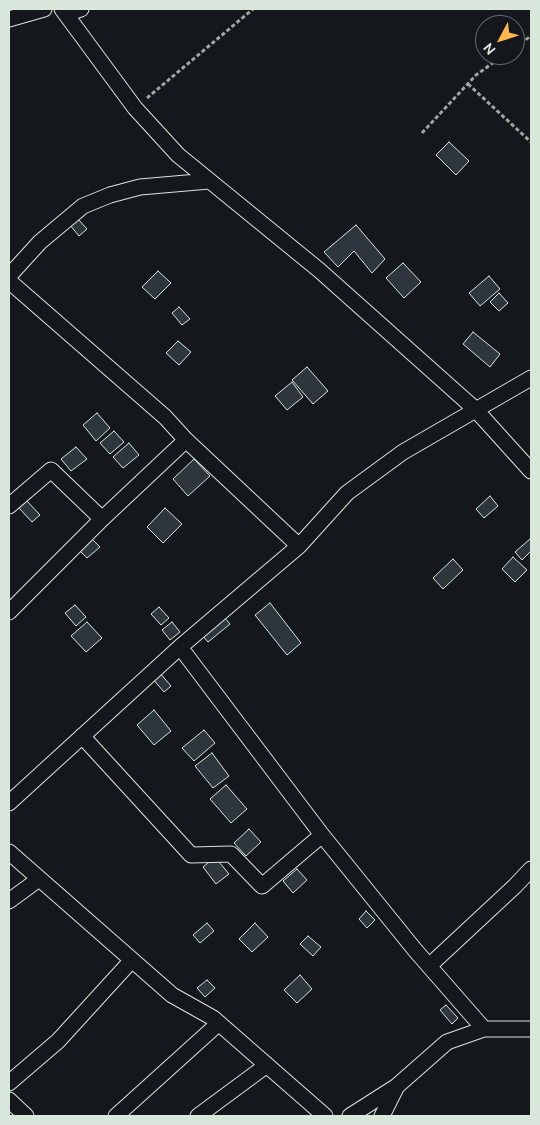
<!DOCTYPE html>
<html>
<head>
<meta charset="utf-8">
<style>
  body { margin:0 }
  #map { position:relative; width:540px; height:1125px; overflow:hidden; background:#14181c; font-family:Ubuntu,sans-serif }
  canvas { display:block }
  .frame { position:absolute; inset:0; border:10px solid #d8e6dc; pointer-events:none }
  .north { position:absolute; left:475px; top:15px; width:50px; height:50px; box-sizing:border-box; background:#14181c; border:1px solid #626a69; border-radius:50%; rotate:230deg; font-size:14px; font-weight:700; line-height:20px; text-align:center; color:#d8e6dc }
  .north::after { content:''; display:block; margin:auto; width:18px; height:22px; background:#ffb74d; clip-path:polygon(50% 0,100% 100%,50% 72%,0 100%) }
</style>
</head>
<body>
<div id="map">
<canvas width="540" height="1125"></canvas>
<div class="frame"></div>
<div class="north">N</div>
</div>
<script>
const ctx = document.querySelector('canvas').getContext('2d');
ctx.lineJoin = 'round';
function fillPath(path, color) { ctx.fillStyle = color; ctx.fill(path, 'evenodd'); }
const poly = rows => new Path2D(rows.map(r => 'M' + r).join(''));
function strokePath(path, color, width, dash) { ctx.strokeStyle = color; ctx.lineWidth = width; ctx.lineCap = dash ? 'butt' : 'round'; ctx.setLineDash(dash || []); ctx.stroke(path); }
const building = poly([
  [449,142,469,161,456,175,436,155,449,142],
  [78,219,87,229,79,236,70,225,78,219],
  [356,225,385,259,372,273,354,251,338,267,324,252,356,225],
  [403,263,421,282,404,298,386,278,403,263],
  [158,271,171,283,155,299,142,287,158,271],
  [489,276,500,289,480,306,469,293,489,276],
  [499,293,508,303,499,311,490,302,499,293],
  [179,307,190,319,182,325,172,313,179,307],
  [473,332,500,354,490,367,463,344,473,332],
  [178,341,191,352,179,365,166,353,178,341],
  [307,367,328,391,313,404,292,380,307,367],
  [292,382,303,397,287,410,275,396,292,382],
  [97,413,110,428,96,441,83,425,97,413],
  [114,431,124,442,110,454,100,443,114,431],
  [129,443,139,455,123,468,113,457,129,443],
  [76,447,87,459,71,471,61,459,76,447],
  [194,459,210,476,188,496,173,479,194,459],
  [490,496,498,506,484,518,476,509,490,496],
  [27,501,40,515,32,522,19,508,27,501],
  [165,508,182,524,163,543,147,527,165,508],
  [92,539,100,547,87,558,79,550,92,539],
  [530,539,531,541,531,551,522,560,515,552,530,539],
  [513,557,527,570,515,582,502,569,513,557],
  [453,559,463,570,443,589,433,578,453,559],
  [270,603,301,643,287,655,255,615,270,603],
  [75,605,86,617,76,626,65,613,75,605],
  [159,607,169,618,161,625,151,614,159,607],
  [222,615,230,624,208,642,200,633,222,615],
  [87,622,102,638,86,652,71,636,87,622],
  [172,622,180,632,170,640,162,630,172,622],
  [159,672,171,686,164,692,152,678,159,672],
  [154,710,171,731,154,745,137,725,154,710],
  [204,730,215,743,194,761,182,748,204,730],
  [212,753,229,776,213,788,195,766,212,753],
  [226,785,247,809,231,823,210,799,226,785],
  [249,829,261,842,246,856,234,843,249,829],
  [215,857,229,874,216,884,203,867,215,857],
  [297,869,307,880,293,893,283,881,297,869],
  [366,911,375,920,367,928,359,919,366,911],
  [207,923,214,931,200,943,193,935,207,923],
  [255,923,268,937,252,952,239,939,255,923],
  [308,936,321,947,313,956,300,944,308,936],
  [300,975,312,989,297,1003,284,990,300,975],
  [207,980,215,988,205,997,197,988,207,980],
  [446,1005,458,1018,452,1024,440,1010,446,1005]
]);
const path = poly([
  [515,47,531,36],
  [468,84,531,142],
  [147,98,253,9],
  [422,133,476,75,504,55]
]);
const street = poly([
  [62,9,135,108,178,155,319,270,475,409,531,471],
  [66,14,81,9],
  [9,19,44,9],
  [9,276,40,242,83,206,110,195,140,187,209,181],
  [9,281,165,417,186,440,299,546,347,493,403,452,531,378],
  [9,506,51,470,102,519],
  [9,612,102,519,186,440],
  [180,647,322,835,415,950,484,1029],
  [82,736,191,855,231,854,262,886,322,835],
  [9,803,180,647,299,546],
  [9,852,172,995,213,1018,325,1116],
  [9,901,39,879],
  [429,966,515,886,531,869],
  [9,1083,58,1041,132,960],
  [9,1100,26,1116],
  [116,1116,219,1023],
  [198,1116,267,1065],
  [350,1116,397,1086,447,1042,484,1029,531,1029],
  [382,1116,396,1088]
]);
fillPath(building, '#2c363c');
strokePath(building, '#d8e6dc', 1);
strokePath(street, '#d8e6dc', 17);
strokePath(path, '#9da8a2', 3, [4, 2.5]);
strokePath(street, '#14181c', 15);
</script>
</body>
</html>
